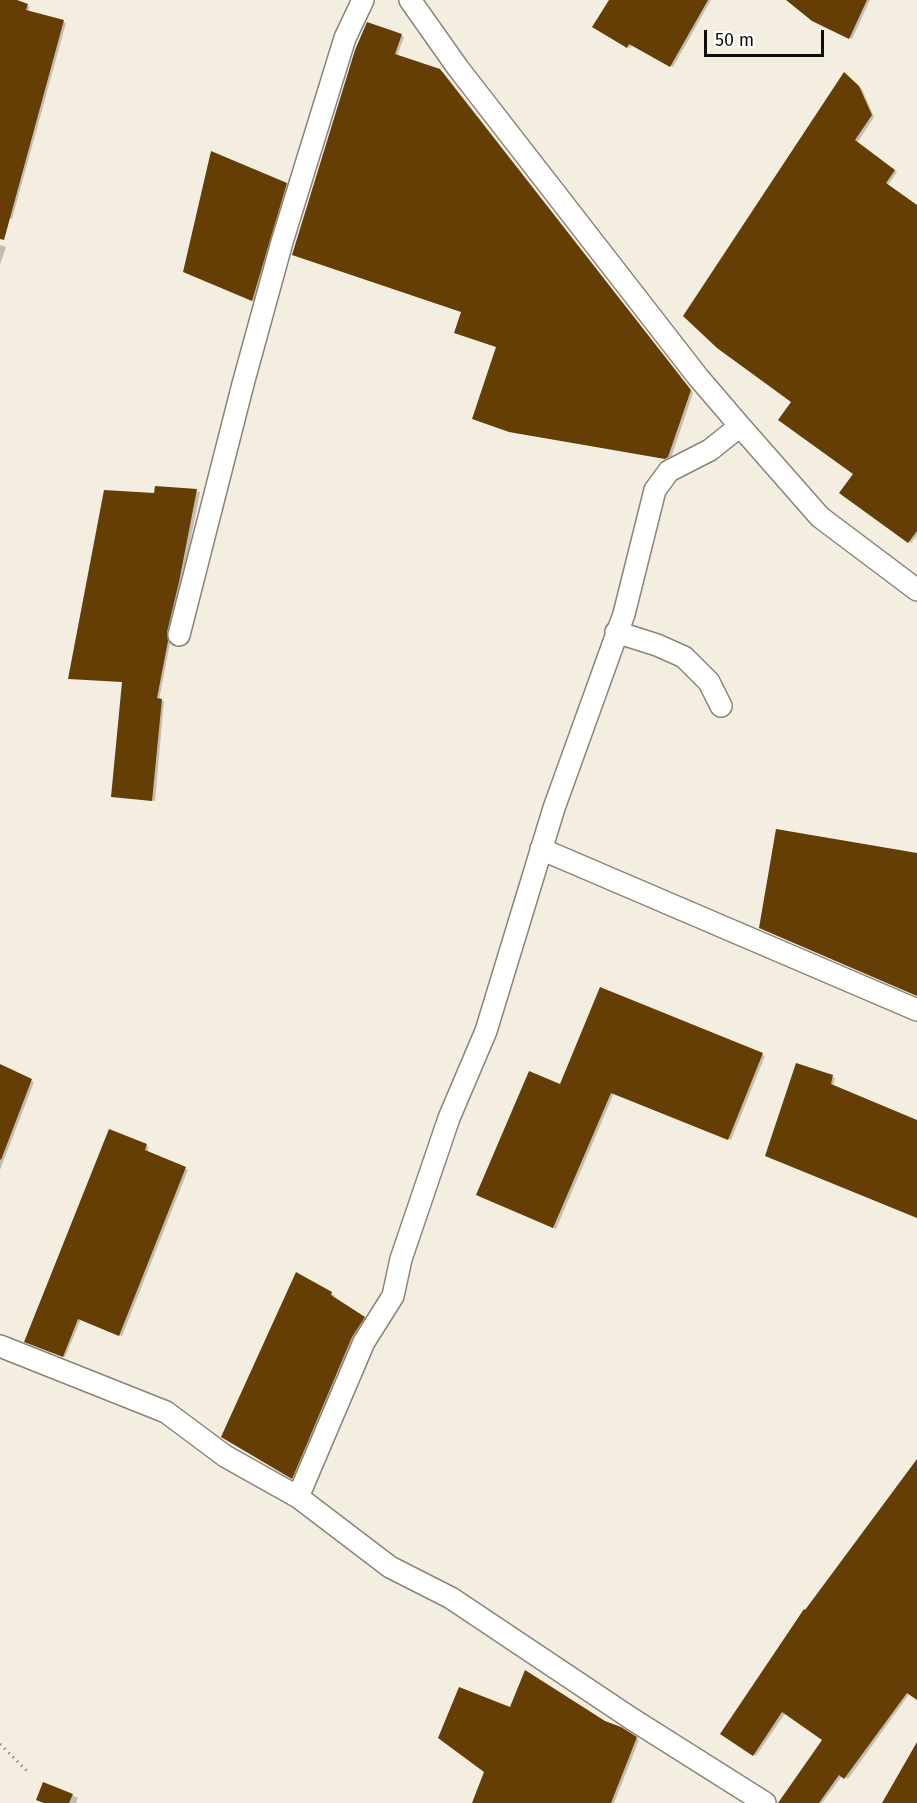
<!DOCTYPE html>
<html>
<head>
<meta charset="utf-8">
<style>
  body { margin:0 }
  #map { position:relative; width:917px; height:1803px; overflow:hidden; background:#f4eee1; font-family:"Fira Sans",sans-serif }
  canvas { display:block }
  .scale { position:absolute; left:704px; top:30px; width:120px; height:27px; box-sizing:border-box; border:3px solid #0f0d09; border-top:0; padding-left:8px; font-size:18px; line-height:21px; white-space:nowrap; color:#0f0d09; -webkit-text-stroke:4px #fff; paint-order:stroke }
</style>
</head>
<body>
<div id="map">
<canvas width="917" height="1803"></canvas>
<div class="scale">50 m</div>
</div>
<script>
const ctx = document.querySelector('canvas').getContext('2d');
ctx.lineJoin = 'round';
function fillPath(path, color) { ctx.fillStyle = color; ctx.fill(path, 'evenodd'); }
const poly = rows => new Path2D(rows.map(r => 'M' + r).join(''));
function strokePath(path, color, width, dash) { ctx.strokeStyle = color; ctx.lineWidth = width; ctx.lineCap = dash ? 'butt' : 'round'; ctx.setLineDash(dash || []); ctx.stroke(path); }
const shadow = poly([
  [0,0,13,0,30,7,28,12,66,23,12,219,0,216],
  [610,0,711,0,673,67,633,44,630,48,594,27],
  [788,0,870,0,852,39,815,21],
  [401,35,404,37,397,56,443,72,693,393,671,458,515,433,498,347,463,312,296,256],
  [847,76,862,89,874,117,857,143,897,172,888,185,917,207,917,536,911,543,841,493,855,474,793,401],
  [286,184,289,186,255,302,187,272],
  [0,245,6,247,0,265],
  [156,488,200,492,182,584,169,634,170,643,159,700,164,701,155,801,113,796,124,682,70,678,155,495],
  [600,989,765,1056,731,1140,614,1093,556,1229,480,1196,561,1086],
  [797,1065,833,1077,835,1078,833,1087,917,1121,917,1217],
  [0,1066,34,1082,0,1170],
  [146,1146,149,1147,147,1153,188,1170,122,1336,81,1319,65,1357,28,1343],
  [297,1274,334,1295,333,1298,367,1319,295,1479,223,1437],
  [917,1459,917,1698,910,1693,848,1779,842,1776,822,1803,786,1803,824,1740,786,1712,756,1756,722,1733],
  [511,1709,605,1722,620,1728,639,1740,614,1803,473,1803],
  [72,1795,78,1798,76,1803,44,1803]
]);
const building = poly([
  [0,0,17,0,28,4,26,10,64,20,4,240,0,239],
  [609,0,708,0,670,67,629,44,627,48,592,27],
  [786,0,867,0,849,39,812,21],
  [367,22,402,34,395,54,440,69,691,390,668,457,665,459,509,432,472,419,496,347,454,333,461,312,292,255,355,50],
  [844,72,859,86,872,115,855,140,895,170,886,183,917,205,917,531,908,543,839,493,853,474,778,420,791,402,717,348,683,316],
  [211,151,287,183,252,301,183,272],
  [155,486,197,489,179,582,167,632,168,641,157,698,162,699,152,801,111,797,122,682,68,679,104,490,154,493],
  [776,829,917,853,917,996,759,928],
  [600,987,763,1053,728,1140,611,1093,553,1228,476,1195,529,1071,560,1084],
  [796,1063,833,1075,831,1084,917,1120,917,1218,765,1156],
  [0,1064,32,1079,1,1160,0,1159],
  [109,1129,147,1144,145,1150,186,1167,119,1336,78,1319,63,1357,24,1342],
  [296,1272,332,1292,331,1295,365,1317,352,1337,292,1479,221,1437],
  [917,1459,917,1700,907,1693,844,1779,839,1775,819,1803,778,1803,822,1740,782,1712,753,1756,720,1734,804,1609,805,1610],
  [525,1670,605,1721,621,1727,637,1737,611,1803,472,1803,484,1772,438,1738,459,1687,510,1707],
  [917,1742,917,1803,882,1803],
  [43,1782,73,1794,69,1803,44,1803,36,1800]
]);
const path = poly([
  [0,1744,29,1773]
]);
const minor = poly([
  [410,0,458,68,698,377,740,426,820,517,917,590],
  [616,632,657,645,684,657,709,682,721,706],
  [179,635,243,384,282,242,345,38,363,0],
  [541,849,917,1010],
  [0,1346,166,1412,225,1456,298,1497,390,1567,451,1598,632,1719,765,1803],
  [298,1497,364,1342,393,1296,401,1259,449,1118,486,1031,554,808,624,614,655,490,669,471,710,450,740,426]
]);
fillPath(shadow, '#0003');
fillPath(building, '#643e04');
strokePath(minor, '#8a8479', 24);
strokePath(path, '#8f8a81', 3, [1.5, 4.5]);
strokePath(minor, '#fff', 21);
</script>
</body>
</html>
